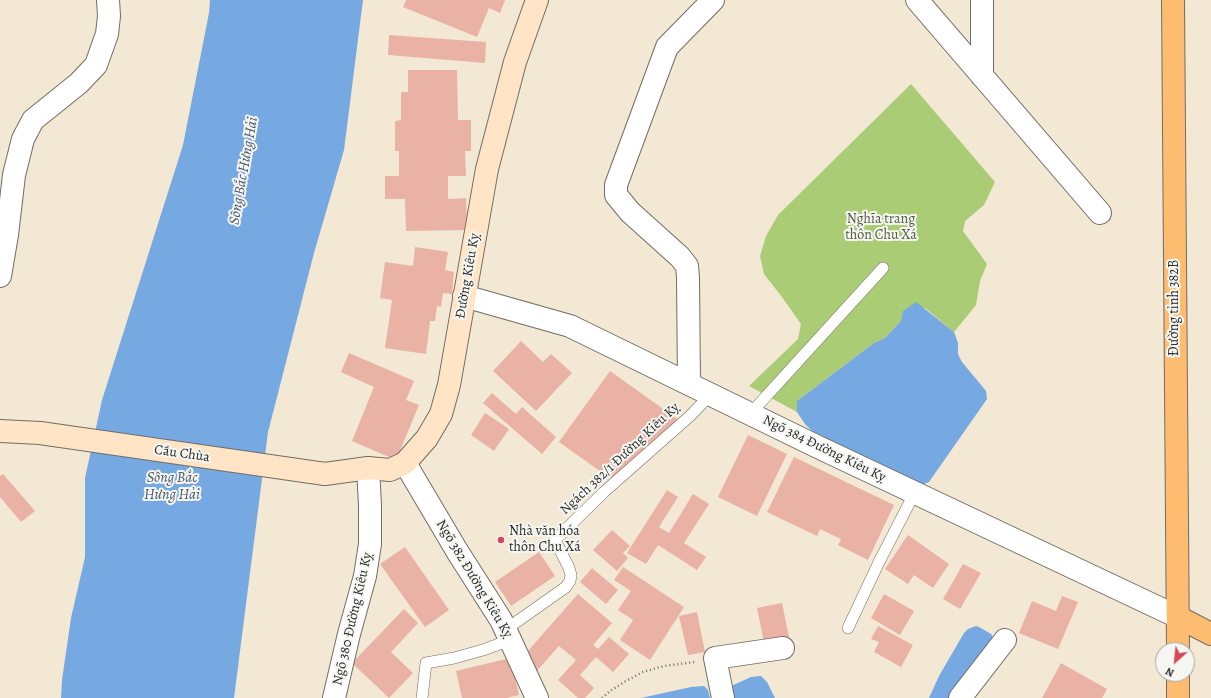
<!DOCTYPE html>
<html>
<head>
<meta charset="utf-8">
<style>
  body { margin:0 }
  #map { position:relative; width:1211px; height:698px; overflow:hidden; background:#f2e8d3; font-family:Alegreya,serif }
  canvas { display:block }
  .north { position:absolute; left:1155px; top:642px; width:40px; height:40px; box-sizing:border-box; background:#f6f6f2; border:1px solid #a5a5a2; border-radius:50%; rotate:207deg; font-size:11px; font-weight:700; line-height:16px; text-align:center; color:#2b2b2b }
  .north::after { content:''; display:block; margin:auto; width:14px; height:18px; background:#d1495b; clip-path:polygon(50% 0,100% 100%,50% 72%,0 100%) }
</style>
</head>
<body>
<div id="map">
<canvas width="1211" height="698"></canvas>
<div class="north">N</div>
</div>
<script>
const ctx = document.querySelector('canvas').getContext('2d');
ctx.lineJoin = 'round';
function fillPath(path, color) { ctx.fillStyle = color; ctx.fill(path, 'evenodd'); }
const poly = rows => new Path2D(rows.map(r => 'M' + r).join(''));
function strokePath(path, color, width, dash) { ctx.strokeStyle = color; ctx.lineWidth = width; ctx.lineCap = dash ? 'butt' : 'round'; ctx.setLineDash(dash || []); ctx.stroke(path); }
function drawText(font, color, halo, rows, align = 'center') {
  ctx.font = font + ' Alegreya,serif'; ctx.lineWidth = 4; ctx.setLineDash([]); ctx.textBaseline = 'middle'; ctx.strokeStyle = halo; ctx.fillStyle = color; for (const [text, x, y, turn = 0] of rows) {
    ctx.save(); ctx.translate(x, y); ctx.rotate((+turn || 0) * Math.PI / 180); ctx.textAlign = isNaN(turn) ? turn : align; if (halo) ctx.strokeText(text, 0, 0); ctx.fillText(text, 0, 0); ctx.restore();
  }
}
const green = poly([
  [911,84,995,182,984,205,965,221,963,231,987,264,980,281,976,305,954,332,925,308,901,321,885,338,874,343,797,401,797,412,749,386,798,339,801,324,782,297,764,274,760,256,766,236,778,215]
]);
const water = poly([
  [210,0,363,0,344,150,314,253,268,432,234,698,61,698,62,680,71,618,85,557,85,478,102,400,183,145,209,13],
  [916,302,954,332,958,343,958,354,962,362,986,391,987,399,929,482,920,486,812,431,805,424,797,412,797,401,874,343,885,338,901,321,903,311],
  [976,626,979,627,991,634,995,641,955,698,929,698,939,676,964,633,968,629],
  [761,676,767,682,775,698,729,698,731,686,751,677],
  [704,686,708,690,710,698,641,698,691,687]
]);
const building = poly([
  [406,0,505,0,500,13,489,8,477,37,403,7],
  [389,35,486,42,485,63,388,55],
  [408,70,457,70,458,120,471,120,471,151,465,151,466,176,448,176,448,199,466,198,467,230,406,231,405,199,385,199,385,176,399,176,399,151,395,151,395,121,401,120,401,92,408,92],
  [415,247,448,252,445,270,454,272,452,294,443,293,441,307,437,306,435,321,430,321,426,354,385,348,392,300,380,298,385,262,413,266],
  [521,341,543,362,551,354,572,373,536,411,493,371],
  [349,353,414,381,406,400,419,405,396,460,352,441,374,387,341,372],
  [610,371,680,421,611,479,559,442],
  [492,393,516,414,522,407,556,437,542,454,483,403],
  [485,413,509,429,494,451,471,435],
  [748,435,787,454,757,516,718,497],
  [794,457,894,505,868,560,838,545,841,539,820,529,817,536,767,512],
  [3,474,35,511,21,522,0,497,0,476],
  [667,490,678,497,659,527,669,533,693,494,709,504,684,543,706,557,697,570,658,545,646,564,627,553],
  [612,530,630,546,623,553,628,558,617,571,593,550],
  [908,535,949,564,933,588,914,575,908,584,885,569],
  [405,547,449,610,425,627,380,564],
  [539,552,555,576,511,606,495,582],
  [963,564,981,573,960,609,943,599],
  [623,567,684,607,650,660,620,640,633,620,618,610,631,591,614,580],
  [592,568,618,590,606,604,580,582],
  [578,594,612,623,593,645,598,649,609,637,629,654,613,672,596,657,580,675,594,688,585,698,578,698,558,680,576,660,559,646,535,673,520,660],
  [884,594,914,611,900,635,871,618],
  [1062,596,1078,602,1058,649,1019,633,1032,601,1056,611],
  [782,603,789,637,764,642,757,608],
  [404,609,418,623,391,652,413,673,389,698,352,663],
  [697,612,705,652,688,655,679,616],
  [878,626,913,645,901,667,874,652,879,642,871,639],
  [510,658,519,695,507,698,462,698,456,671],
  [1061,663,1107,689,1102,698,1042,698]
]);
const path = poly([
  [602,698,610,691,626,681,643,672,664,666,695,662]
]);
const lane = poly([
  [750,414,883,268],
  [848,628,879,562,915,492],
  [505,630,566,587,570,581,571,575,569,568,555,540,604,492,690,416,711,394],
  [422,698,426,663,454,658,483,650,510,640]
]);
const street = poly([
  [917,0,1100,213],
  [982,0,982,76],
  [0,276,7,235,14,175,23,139,33,120,79,83,96,65,107,34,109,16,108,0],
  [464,296,570,326,818,447,1178,617],
  [689,384,688,277,687,266,680,257,630,212,616,195,616,185,667,47,713,0],
  [405,463,457,551,501,620,537,698],
  [334,698,349,634,365,576,370,544,370,505,368,468],
  [723,698,715,658,783,648],
  [960,698,1005,640]
]);
const secondary = poly([
  [0,431,40,433,325,474,368,468,390,470,405,463,427,438,441,414,449,385,487,169,515,62,537,0]
]);
const primary = poly([
  [1173,0,1178,650],
  [1178,617,1211,634],
  [1178,674,1178,698]
]);
const markers = [
  [501,540,4,"#d1495b"]
];
const parkNames = [
  ["Nghĩa trang",881,220],
  ["thôn Chu Xá",881,236]
];
const streetNames = [
  ["Đường Kiêu Kỵ",468,276,-80],
  ["Đường tỉnh 382B",1175,308,-90],
  ["Ngõ 384 Đường Kiêu Kỵ",824,449,26],
  ["Cầu Chùa",182,454,8],
  ["Ngách 382/1 Đường Kiêu Kỵ",620,459,-43],
  ["Ngõ 382 Đường Kiêu Kỵ",474,579,59],
  ["Ngõ 380 Đường Kiêu Kỵ",353,619,-77]
];
const poiNames = [
  ["Nhà văn hóa",509,532],
  ["thôn Chu Xá",509,548]
];
const waterNames = [
  ["Sông Bắc Hưng Hải",244,171,-80],
  ["Sông Bắc",172,478],
  ["Hưng Hải",172,495]
];
fillPath(green, '#aacc74');
fillPath(water, '#76a8e2');
fillPath(building, '#e9b2a5');
strokePath(lane, '#716d66', 12);
strokePath(street, '#716d66', 24);
strokePath(secondary, '#716d66', 24);
strokePath(primary, '#716d66', 24);
strokePath(path, '#716d66', 2.5, [1, 3]);
strokePath(lane, '#fff', 11);
strokePath(street, '#fff', 22);
strokePath(secondary, '#ffe4c6', 22);
strokePath(primary, '#febc70', 22);
for (const [x, y, r, color] of markers) { const dot = new Path2D(); dot.arc(x, y, r, 0, 2 * Math.PI); ctx.fillStyle = color; ctx.fill(dot); strokePath(dot, '#f6f6f2', 1.5); }
drawText('14px', '#515b41', '#f6f6f2', parkNames);
drawText('14px', '#2b2b2b', '#f6f6f2', streetNames);
drawText('14px', '#2b2b2b', '#f6f6f2', poiNames, 'left');
drawText('italic 15px', '#45576b', '#f6f6f2', waterNames);
</script>
</body>
</html>
